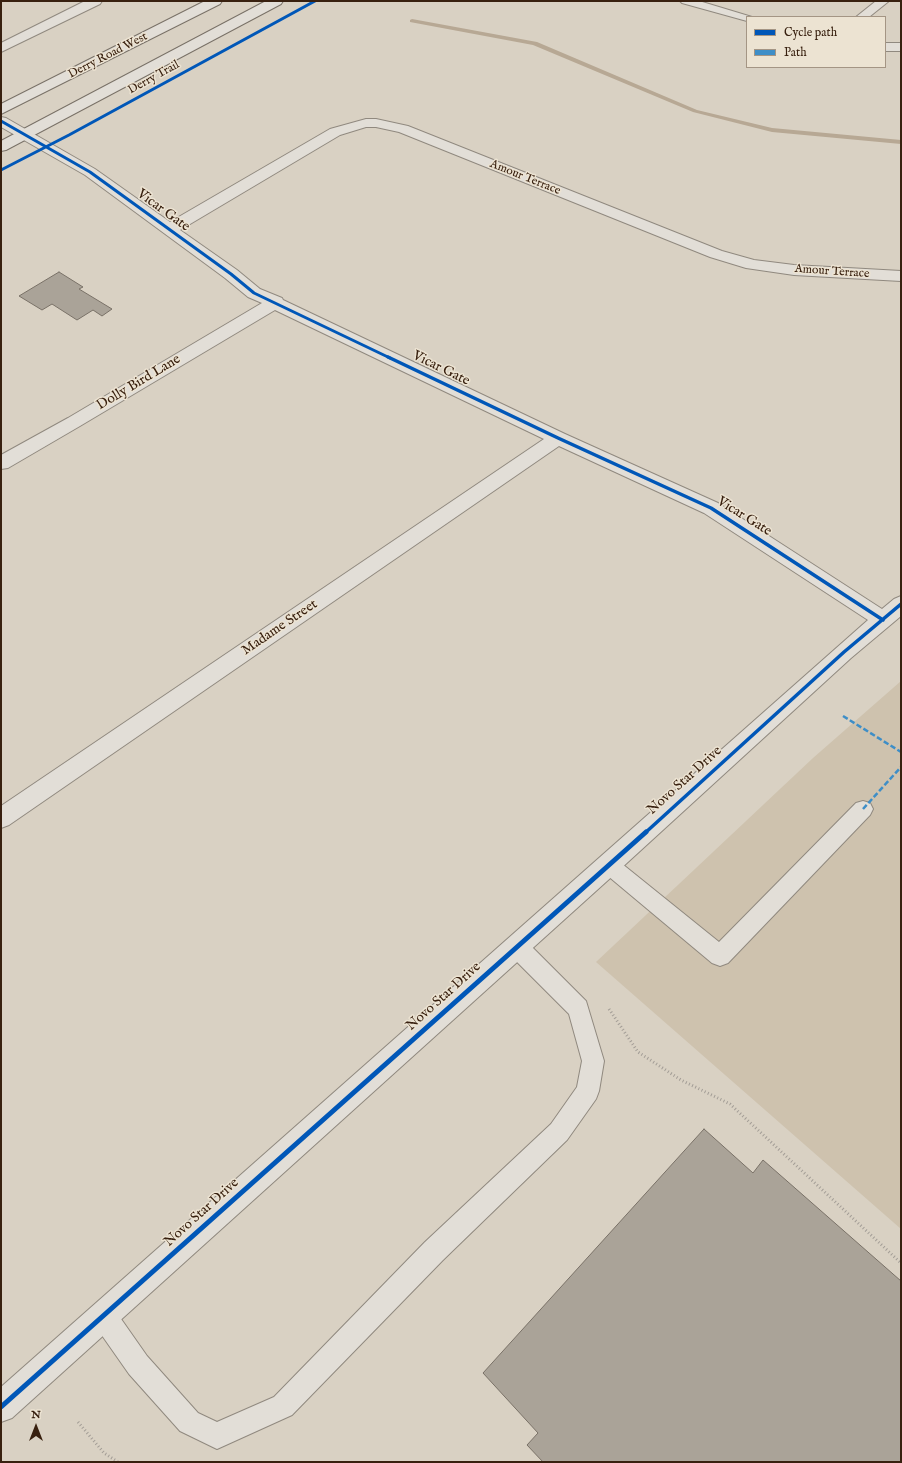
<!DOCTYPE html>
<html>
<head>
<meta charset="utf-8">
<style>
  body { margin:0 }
  #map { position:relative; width:902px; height:1463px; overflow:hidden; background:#d9d1c3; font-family:"IM FELL English",serif }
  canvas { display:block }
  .frame { position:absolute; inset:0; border:2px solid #38200f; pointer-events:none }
  .legend { position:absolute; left:746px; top:16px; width:140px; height:52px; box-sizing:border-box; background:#ece3d2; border:1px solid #a49584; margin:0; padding:5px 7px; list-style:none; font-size:12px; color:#38200f }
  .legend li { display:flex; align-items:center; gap:8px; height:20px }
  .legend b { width:20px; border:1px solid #a49584 }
  .north { position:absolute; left:16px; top:1407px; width:40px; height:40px; -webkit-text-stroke:3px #ece3d2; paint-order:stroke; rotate:0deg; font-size:11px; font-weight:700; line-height:16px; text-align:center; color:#38200f }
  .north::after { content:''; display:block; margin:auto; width:14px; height:18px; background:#38200f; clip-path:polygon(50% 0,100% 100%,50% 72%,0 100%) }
</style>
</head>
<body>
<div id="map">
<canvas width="902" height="1463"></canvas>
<div class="frame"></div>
<ul class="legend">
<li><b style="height:5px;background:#0057b8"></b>Cycle path</li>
<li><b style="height:5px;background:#3e8ec7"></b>Path</li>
</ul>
<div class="north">N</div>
</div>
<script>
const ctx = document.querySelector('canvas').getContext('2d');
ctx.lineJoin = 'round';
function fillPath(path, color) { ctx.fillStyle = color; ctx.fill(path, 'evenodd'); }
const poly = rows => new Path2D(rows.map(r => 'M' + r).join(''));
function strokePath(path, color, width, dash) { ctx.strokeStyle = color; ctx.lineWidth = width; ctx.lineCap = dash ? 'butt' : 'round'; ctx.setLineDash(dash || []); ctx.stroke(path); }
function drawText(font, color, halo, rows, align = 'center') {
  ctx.font = font + ' "IM FELL English",serif'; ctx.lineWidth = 3; ctx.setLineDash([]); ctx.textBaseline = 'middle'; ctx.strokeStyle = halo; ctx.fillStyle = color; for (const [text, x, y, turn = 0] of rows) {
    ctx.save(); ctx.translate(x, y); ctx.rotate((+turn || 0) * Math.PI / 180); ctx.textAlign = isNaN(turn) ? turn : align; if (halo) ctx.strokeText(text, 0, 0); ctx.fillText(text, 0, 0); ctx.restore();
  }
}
const green = poly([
  [901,681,901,1229,596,962,813,758]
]);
const stream = poly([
  [412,19,537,42,697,110,772,128,901,140,901,144,772,132,693,112,533,45,410,22,410,20,412,19]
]);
const building = poly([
  [59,272,83,287,79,289,112,309,102,316,93,310,77,320,52,304,42,310,19,296,59,272],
  [704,1129,753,1173,763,1160,901,1281,901,1462,543,1462,527,1445,538,1433,483,1373,704,1129]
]);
const path = poly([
  [609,1009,638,1052,681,1080,730,1104,901,1263],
  [78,1422,104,1453,118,1462]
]);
const service = poly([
  [680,1,699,1,752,17,747,17,747,21,682,3,680,1],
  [876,1,889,1,869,17,856,17,876,1],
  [885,43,901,43,901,51,885,51,885,43],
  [863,801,870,803,873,809,870,815,728,963,720,966,712,963,602,871,599,865,602,859,609,856,616,859,719,942,856,803,863,801],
  [517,937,525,940,586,1001,604,1061,599,1091,596,1099,567,1140,443,1260,292,1415,217,1449,180,1431,129,1374,94,1324,90,1315,94,1306,103,1302,112,1306,147,1356,198,1413,217,1422,274,1397,425,1242,551,1124,577,1087,582,1061,569,1014,509,954,506,947,509,940,517,937]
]);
const minor = poly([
  [85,1,102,1,100,4,1,52,1,43,85,1],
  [1,117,6,118,95,169,170,222,330,129,366,119,376,119,408,126,722,251,754,260,794,265,901,271,901,281,794,275,746,268,710,257,399,132,376,127,366,127,340,135,180,230,237,270,260,289,282,298,283,300,565,434,718,503,882,609,894,599,901,596,901,616,851,658,617,872,12,1418,1,1422,1,1387,868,620,704,513,559,446,9,825,1,828,1,806,544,439,275,310,80,426,8,468,1,469,1,455,68,418,262,303,248,297,225,278,85,175,1,127,1,117]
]);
const secondary = poly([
  [205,1,222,1,220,4,1,114,1,104,205,1],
  [266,1,283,1,281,4,6,150,1,151,1,141,266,1]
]);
const quiet = poly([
  [843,716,901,752],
  [863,809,901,767]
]);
const cyclewayFar2 = poly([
  [1,121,90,172,231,274,254,293,390,358],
  [1,170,69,135,315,1]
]);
const cyclewayFar1 = poly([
  [388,357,558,438,711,508,883,620],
  [645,833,844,652,901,604]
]);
const cycleway = poly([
  [1,1407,646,832]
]);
const farStreetnames = [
  ["Derry Road West",108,56,-27],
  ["Derry Trail",154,78,-29],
  ["Amour Terrace",525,178,22],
  ["Amour Terrace",832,272,4]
];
const streetNames = [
  ["Vicar Gate",163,211,36],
  ["Vicar Gate",441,369,26],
  ["Dolly Bird Lane",139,383,-31],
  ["Vicar Gate",744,517,32],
  ["Madame Street",280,628,-34],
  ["Novo Star Drive",685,781,-42],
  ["Novo Star Drive",444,997,-42],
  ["Novo Star Drive",202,1213,-42]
];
fillPath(green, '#cec2ae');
fillPath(stream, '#b7a894');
fillPath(building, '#aaa398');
strokePath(building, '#797167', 1);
strokePath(service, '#90897f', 2);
strokePath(minor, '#90897f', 2);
strokePath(secondary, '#797167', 2);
strokePath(path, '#a39d96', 3, [1, 2.5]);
fillPath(service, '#e2ded7');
fillPath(minor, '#e2ded7');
fillPath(secondary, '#e2ded7');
strokePath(quiet, '#3e8ec7', 2.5, [5.5, 2.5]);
strokePath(cyclewayFar2, '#0057b8', 3);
strokePath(cyclewayFar1, '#0057b8', 3.5);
strokePath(cycleway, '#0057b8', 5);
drawText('12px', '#38200f', '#ece3d2', farStreetnames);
drawText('14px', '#38200f', '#ece3d2', streetNames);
</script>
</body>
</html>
